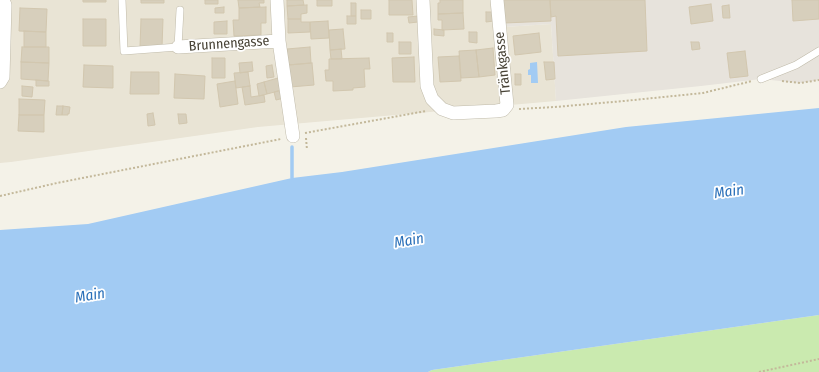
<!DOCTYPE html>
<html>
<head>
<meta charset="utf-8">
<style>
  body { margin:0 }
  canvas { display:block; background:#f4f2e8 }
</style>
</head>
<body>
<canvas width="819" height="372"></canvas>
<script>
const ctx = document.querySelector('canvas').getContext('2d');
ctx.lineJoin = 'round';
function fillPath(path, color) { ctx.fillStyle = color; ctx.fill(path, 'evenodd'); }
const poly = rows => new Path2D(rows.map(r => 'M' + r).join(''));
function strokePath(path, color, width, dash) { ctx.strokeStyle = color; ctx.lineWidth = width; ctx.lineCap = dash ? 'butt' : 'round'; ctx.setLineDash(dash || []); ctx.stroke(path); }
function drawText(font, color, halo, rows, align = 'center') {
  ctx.font = font + ' "Fira Sans Condensed",sans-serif'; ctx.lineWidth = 3.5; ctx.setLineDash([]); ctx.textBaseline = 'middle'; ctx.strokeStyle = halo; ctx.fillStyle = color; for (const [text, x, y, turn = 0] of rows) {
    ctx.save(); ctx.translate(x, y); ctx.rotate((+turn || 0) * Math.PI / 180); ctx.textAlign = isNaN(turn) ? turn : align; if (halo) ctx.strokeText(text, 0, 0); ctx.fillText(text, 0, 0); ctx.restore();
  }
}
const residential = poly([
  [0,0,501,0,504,27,551,24,556,101,258,127,11,162,0,163]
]);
const industrial = poly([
  [501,0,819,0,819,80,800,83,761,79,701,86,556,101,551,24,503,27]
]);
const green = poly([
  [819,315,819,372,428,372,432,370]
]);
const water = poly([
  [537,62,538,83,531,83,531,75,528,75,528,70,530,69,530,63],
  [819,108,819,315,432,370,428,372,0,372,0,230,88,224,292,178,342,172,626,127]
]);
const stream = poly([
  [292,147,292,178]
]);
const building = poly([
  [83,0,106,0,106,2,83,2,83,0],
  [141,0,164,0,164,3,141,3,141,0],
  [205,0,218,0,218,4,205,4,205,0],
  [238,0,264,0,264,3,259,3,260,7,239,8,238,0],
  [287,0,303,0,304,5,287,6,287,0],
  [317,0,332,0,332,6,317,6,317,0],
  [389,0,412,0,413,15,389,15,389,0],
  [440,0,463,0,463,13,438,14,438,3,440,3,440,0],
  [502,0,550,0,551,21,504,23,502,0],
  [550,0,645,0,647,51,558,56,556,16,551,17,550,0],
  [792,0,819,0,819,19,793,21,792,0],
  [351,3,356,3,356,16,351,16,351,3],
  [711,4,713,21,691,24,689,7,711,4],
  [307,5,307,13,301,14,301,19,288,19,287,6,307,5],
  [729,5,730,18,723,18,722,6,729,5],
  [224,7,224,13,215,13,215,8,224,7],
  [266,7,266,23,261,23,261,35,234,36,233,20,239,20,239,8,266,7],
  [20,8,47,9,46,32,19,31,20,8],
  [361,10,371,10,371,19,361,19,361,10],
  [486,12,494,12,494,21,486,22,486,12],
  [463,13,464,29,442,30,442,20,438,20,438,14,463,13],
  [347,16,356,16,356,24,347,24,347,16],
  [418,16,418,22,409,23,408,17,418,16],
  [83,19,106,19,106,46,83,46,83,19],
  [141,19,163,19,162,47,140,47,141,19],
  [288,19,301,19,301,22,310,22,310,32,288,33,288,19],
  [227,21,227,34,214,34,214,22,227,21],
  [328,21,329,38,311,39,310,22,328,21],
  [343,29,345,49,330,50,329,30,343,29],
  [434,29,444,30,444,36,434,35,434,29],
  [24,31,46,32,46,47,24,47,24,31],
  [469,32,477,32,477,43,469,42,469,32],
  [387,33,393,33,393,42,387,42,387,33],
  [539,33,541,52,515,55,513,36,539,33],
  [399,42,411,42,411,54,399,54,399,42],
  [691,42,699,42,700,49,692,50,691,42],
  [22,47,49,47,49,63,21,62,22,47],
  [310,47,311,63,288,65,287,49,310,47],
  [493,48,495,75,479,77,476,50,493,48],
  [341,49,342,59,331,59,330,50,341,49],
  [476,50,479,77,461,78,459,51,476,50],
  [745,51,748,76,730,78,727,53,745,51],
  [459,56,461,81,440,82,438,57,459,56],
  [414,57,415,82,393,82,392,58,414,57],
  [212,58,225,58,225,78,212,78,212,58],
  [369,58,370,69,364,69,365,87,353,88,353,90,333,91,333,81,326,81,325,70,329,70,329,59,369,58],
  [21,62,49,63,48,81,21,79,21,62],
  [252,62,253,71,240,73,239,63,252,62],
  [544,62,554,62,555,79,546,80,544,62],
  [312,63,314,85,290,87,288,65,312,63],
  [84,65,113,66,113,88,83,87,84,65],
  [272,65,274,77,267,78,266,66,272,65],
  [131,72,159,72,159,94,130,94,131,72],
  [248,72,250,86,236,88,234,73,248,72],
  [175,74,205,76,204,99,174,98,175,74],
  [515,74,521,74,521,85,515,85,515,74],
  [278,78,282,90,267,94,264,82,278,78],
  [36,80,49,81,49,86,36,86,36,80],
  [235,81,238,104,220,107,217,84,235,81],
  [264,82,267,94,259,96,257,84,264,82],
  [22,86,33,87,32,97,22,96,22,86],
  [250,86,251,97,264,95,265,102,245,105,242,87,250,86],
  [282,90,284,98,276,100,274,92,282,90],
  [19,99,45,100,44,115,19,115,19,99],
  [57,106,63,106,62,115,56,115,57,106],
  [63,106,70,107,69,114,68,113,68,115,62,115,63,106],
  [153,113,155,125,148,126,147,114,153,113],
  [178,114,186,114,187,123,179,124,178,114],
  [19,115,44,115,44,132,18,131,19,115]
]);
const path = poly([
  [782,81,800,83,819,80],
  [519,109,555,107,624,101,703,93,752,81],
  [305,133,426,111],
  [306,138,307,150],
  [0,196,57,183,281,139],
  [759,372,819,359]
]);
const service = poly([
  [122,0,124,51,178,47,180,10],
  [761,79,796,65,819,51]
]);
const minor = poly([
  [277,0,279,41,293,136],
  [423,0,427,86,432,99,442,109,453,113,496,111,503,110,507,105,497,0],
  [178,47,279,41],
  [0,82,3,77,5,5,3,0]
]);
const streetNames = [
  ["Brunnengasse",229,44,-4],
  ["Tränkgasse",503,63,-96]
];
const waterNames = [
  ["Main",729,192,-8],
  ["Main",409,241,-10],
  ["Main",90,296,-9]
];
fillPath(residential, '#e9e4d5');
fillPath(industrial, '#e7e3dc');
fillPath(green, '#caeaaf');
fillPath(water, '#a2cbf3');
strokePath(stream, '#a2cbf3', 3.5);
fillPath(building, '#d7cfbc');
strokePath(building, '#d2c7af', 1);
strokePath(service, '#c0bbaa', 8);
strokePath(minor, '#c0bbaa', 14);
strokePath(path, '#c3b89a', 2, [2, 2]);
strokePath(service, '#fff', 7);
strokePath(minor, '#fff', 13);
drawText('14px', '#484336', '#fff', streetNames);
drawText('italic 15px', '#2a70b9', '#fff', waterNames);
</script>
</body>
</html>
